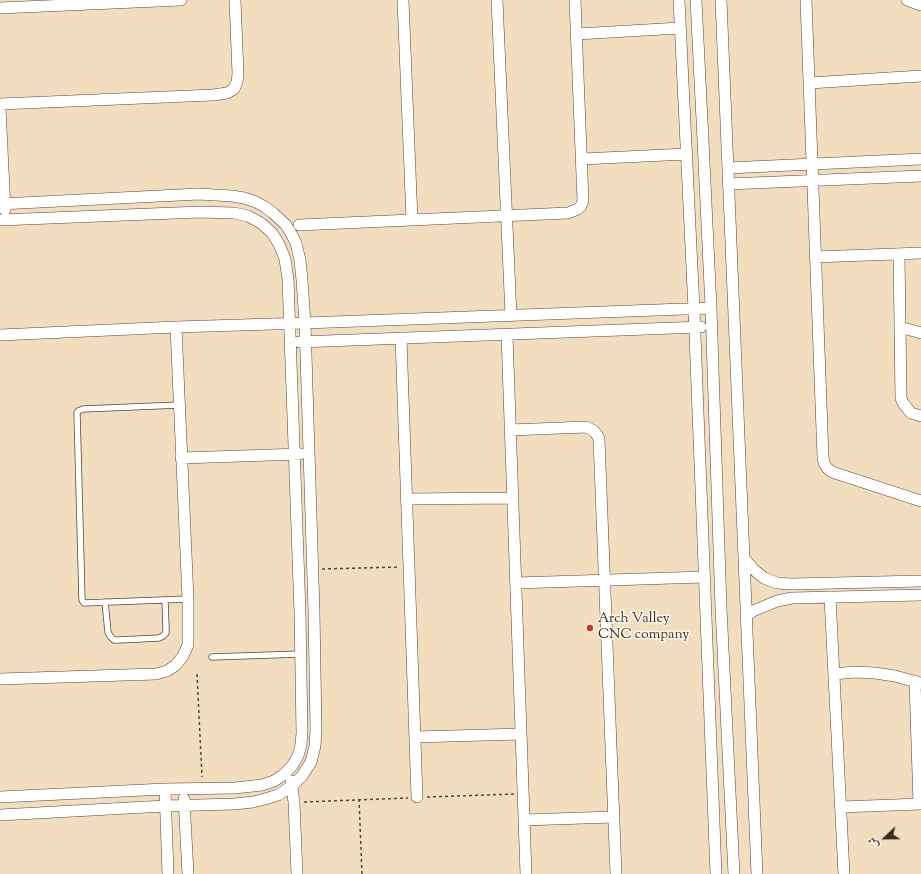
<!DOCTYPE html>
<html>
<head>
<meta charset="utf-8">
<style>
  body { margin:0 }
  #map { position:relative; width:921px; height:874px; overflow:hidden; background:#f2ddbe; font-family:"Sorts Mill Goudy",Amiri,serif }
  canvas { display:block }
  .north { position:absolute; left:865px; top:818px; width:40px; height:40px; -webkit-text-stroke:3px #fbf7ec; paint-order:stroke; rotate:248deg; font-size:11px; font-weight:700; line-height:16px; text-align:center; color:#3b2a1e }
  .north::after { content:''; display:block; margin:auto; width:14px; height:18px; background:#3b2a1e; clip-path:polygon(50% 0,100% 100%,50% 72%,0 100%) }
</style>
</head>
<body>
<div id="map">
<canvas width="921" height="874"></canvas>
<div class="north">ش</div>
</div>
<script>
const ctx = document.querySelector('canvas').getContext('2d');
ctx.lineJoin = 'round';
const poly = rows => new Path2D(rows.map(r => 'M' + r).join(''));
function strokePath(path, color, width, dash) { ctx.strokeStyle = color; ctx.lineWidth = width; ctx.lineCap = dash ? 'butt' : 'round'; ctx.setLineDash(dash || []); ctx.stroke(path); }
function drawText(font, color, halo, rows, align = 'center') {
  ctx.font = font + ' "Sorts Mill Goudy",serif'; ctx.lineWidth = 3; ctx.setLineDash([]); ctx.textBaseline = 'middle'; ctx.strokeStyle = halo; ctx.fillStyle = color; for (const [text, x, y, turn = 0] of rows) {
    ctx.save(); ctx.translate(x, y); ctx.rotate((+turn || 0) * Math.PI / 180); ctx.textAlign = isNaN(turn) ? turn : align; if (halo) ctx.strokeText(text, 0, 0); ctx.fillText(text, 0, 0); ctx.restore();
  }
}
const path = poly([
  [322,569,399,567],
  [197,674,202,777],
  [427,797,514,794],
  [359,799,362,874],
  [304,802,408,798]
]);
const lane = poly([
  [179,405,83,409,78,411,77,413,82,600,84,603,188,599],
  [105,602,108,632,110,636,114,640,119,640,159,638,163,636,166,633,166,628,165,600],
  [212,657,301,654]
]);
const street = poly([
  [403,0,412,220],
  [497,0,511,316],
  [679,0,694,309,716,874],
  [696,0,702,120,711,308,721,608,734,874],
  [721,0,757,874],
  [806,0,823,457,824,463,827,468,832,472,921,501],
  [907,0,921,5],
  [0,8,181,0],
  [577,34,680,28],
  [809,83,921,76],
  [0,104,213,95,227,93,234,89,237,82,238,74,235,0],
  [0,108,5,210],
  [582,159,687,154],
  [728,168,921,159],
  [728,184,921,176],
  [0,204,199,194,232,196,244,198,256,202,265,207,273,213,286,225,292,235,296,243,300,260,302,280,305,323,314,612,316,730,315,746,311,762,302,776,292,786,278,795,265,799,253,802,234,804,165,806,0,815],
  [0,220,200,212,234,213,248,216,261,223,272,233,279,244,285,259,288,279,300,612,302,733,301,745,298,756,292,766,283,775,274,781,262,785,235,788,165,789,0,797],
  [299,225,568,213,578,209,581,206,583,201,575,0],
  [899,254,901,398,903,403,911,413,921,416],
  [815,257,921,253],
  [900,327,921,333],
  [0,335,176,327,305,323,711,308],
  [507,335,526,874],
  [401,338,417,797],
  [299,342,701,327],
  [510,430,586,427,594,431,597,435,599,439,616,874],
  [181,458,300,454],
  [406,499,513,498],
  [744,558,753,569,764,578,777,583,791,584,921,581],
  [516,583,704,577],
  [830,597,844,874],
  [746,616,753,611,777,601,792,598,921,595],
  [834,674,854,672,875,673,895,676,920,683],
  [0,679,156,674,167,671,176,665,183,656,188,645,188,599,176,327],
  [915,681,919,804],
  [415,737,521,734],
  [291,781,294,802,297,874],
  [165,789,168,874],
  [184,799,188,874],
  [841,807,921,804],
  [524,820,613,817]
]);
const markers = [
  [590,628,4,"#c8321e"]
];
const poiNames = [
  ["Arch Valley",598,620],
  ["CNC company",598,636]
];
strokePath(lane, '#564536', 7);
strokePath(street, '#564536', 12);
strokePath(path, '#564536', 1.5, [3, 3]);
strokePath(lane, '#fff', 5.5);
strokePath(street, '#fff', 11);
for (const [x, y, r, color] of markers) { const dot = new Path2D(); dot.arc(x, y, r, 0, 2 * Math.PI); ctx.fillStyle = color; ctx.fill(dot); strokePath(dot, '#fbf7ec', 1.5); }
drawText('14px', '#3b2a1e', '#fbf7ec', poiNames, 'left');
</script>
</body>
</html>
